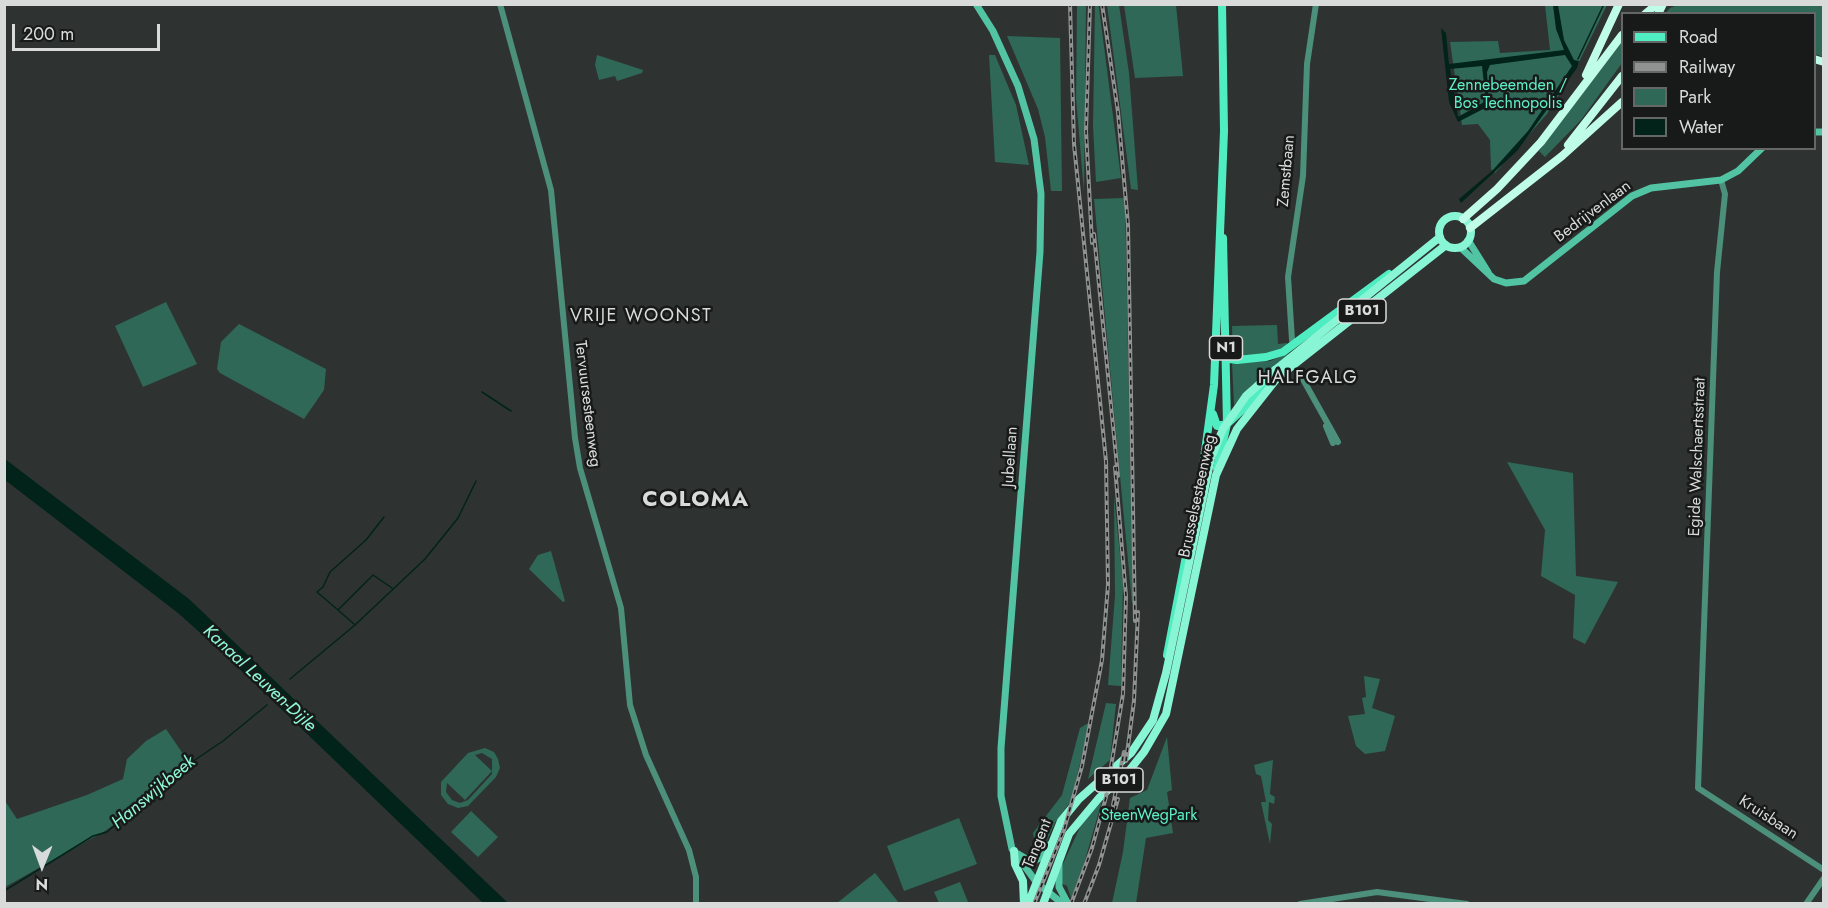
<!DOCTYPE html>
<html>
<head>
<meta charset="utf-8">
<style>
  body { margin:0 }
  #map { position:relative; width:1828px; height:908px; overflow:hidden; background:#2e3331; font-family:Jost,sans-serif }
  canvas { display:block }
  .frame { position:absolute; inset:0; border:6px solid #d8dbda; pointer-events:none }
  .legend { position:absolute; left:1621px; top:12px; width:195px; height:138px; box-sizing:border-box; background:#181a19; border:2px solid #656766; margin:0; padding:8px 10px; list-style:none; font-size:18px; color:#d8dbda }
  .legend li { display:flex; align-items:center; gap:12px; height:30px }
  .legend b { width:30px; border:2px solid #656766 }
  .north { position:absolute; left:12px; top:836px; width:60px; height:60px; -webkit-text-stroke:4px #181a19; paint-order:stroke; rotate:181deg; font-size:16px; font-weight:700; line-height:24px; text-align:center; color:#d8dbda }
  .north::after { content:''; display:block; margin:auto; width:21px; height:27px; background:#d8dbda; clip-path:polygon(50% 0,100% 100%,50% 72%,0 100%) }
  .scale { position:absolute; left:12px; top:24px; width:148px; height:27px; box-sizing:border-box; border:3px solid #d8dbda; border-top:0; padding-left:8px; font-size:18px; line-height:21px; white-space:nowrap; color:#d8dbda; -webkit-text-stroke:4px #181a19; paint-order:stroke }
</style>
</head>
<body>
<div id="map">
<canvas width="1828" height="908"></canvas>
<div class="frame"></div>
<ul class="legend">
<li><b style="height:8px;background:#51edc2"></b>Road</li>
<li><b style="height:8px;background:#8f9291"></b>Railway</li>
<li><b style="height:16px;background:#2f6856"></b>Park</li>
<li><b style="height:16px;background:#01231a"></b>Water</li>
</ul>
<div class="north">N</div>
<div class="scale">200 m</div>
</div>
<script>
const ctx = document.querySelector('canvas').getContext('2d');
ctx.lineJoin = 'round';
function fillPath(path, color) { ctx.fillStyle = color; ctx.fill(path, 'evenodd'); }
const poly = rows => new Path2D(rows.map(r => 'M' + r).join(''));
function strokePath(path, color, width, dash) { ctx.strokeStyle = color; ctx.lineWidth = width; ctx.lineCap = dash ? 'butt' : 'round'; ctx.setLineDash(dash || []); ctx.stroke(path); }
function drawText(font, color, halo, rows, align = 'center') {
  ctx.font = font + ' Jost,sans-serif'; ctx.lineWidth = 5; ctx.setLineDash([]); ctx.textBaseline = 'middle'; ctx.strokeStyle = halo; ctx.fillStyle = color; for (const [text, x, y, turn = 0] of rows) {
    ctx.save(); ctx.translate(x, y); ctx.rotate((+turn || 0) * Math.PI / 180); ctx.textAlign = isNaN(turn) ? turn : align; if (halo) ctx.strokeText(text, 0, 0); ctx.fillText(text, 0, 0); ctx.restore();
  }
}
const green = poly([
  [1077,5,1086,5,1084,192,1076,98],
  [1095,5,1098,5,1099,8,1121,178,1096,182,1093,126],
  [1107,5,1119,5,1129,73,1138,190,1131,189],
  [1124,5,1176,5,1183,76,1135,78],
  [1545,5,1607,5,1580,60,1547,114,1495,173,1491,169,1490,140,1478,124,1462,125,1450,42,1498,41,1500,53,1550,50],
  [1678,5,1823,5,1823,57,1815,54,1814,14,1666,13,1670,8],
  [1007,36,1060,38,1062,191,1051,191,1045,137,1038,109],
  [1622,41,1622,63,1581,120,1545,157,1539,151],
  [597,55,643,70,642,73,617,81,615,76,599,80,595,65],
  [989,55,995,55,1016,105,1029,165,995,162],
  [1125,198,1133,603,1132,603,1094,199],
  [166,302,197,364,143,387,115,326],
  [239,324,326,369,324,390,304,419,220,373,217,369,221,342],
  [1277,325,1278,344,1287,343,1288,346,1273,353,1236,358,1233,356,1232,326],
  [1290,353,1251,386,1234,405,1232,363,1270,361],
  [1507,462,1573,473,1576,576,1618,582,1585,644,1573,638,1575,595,1541,576,1545,530],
  [1114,496,1123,583,1121,686,1108,685,1115,596],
  [551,551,565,601,563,602,529,569,538,555],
  [1364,676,1380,679,1372,708,1395,716,1385,751,1365,754,1356,746,1348,716,1365,714,1362,698,1366,697],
  [1106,703,1116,704,1110,760,1088,779],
  [1090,722,1071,801,1055,823,1042,851,1034,839,1033,833,1062,795,1080,728],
  [166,729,192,767,105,831,5,887,5,801,17,819,87,795,123,779,127,759,146,741],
  [1167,737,1172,790,1167,792,1173,833,1146,838,1136,903,1112,903,1123,852,1130,798,1147,790],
  [485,748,494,752,498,759,500,768,496,777,468,806,458,808,448,804,441,795,441,782,468,753],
  [482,753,492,759,492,774,468,800,460,803,452,800,446,792,447,783,465,800,492,771,475,755],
  [1273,760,1270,794,1275,797,1274,804,1269,802,1268,820,1272,824,1270,844,1261,802,1266,802,1261,776,1256,774,1254,765],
  [1102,801,1083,867,1071,898,1067,886,1061,883,1062,866,1082,823],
  [471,811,498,837,478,857,451,832],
  [959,818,977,864,904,891,887,846],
  [875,873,899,903,837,903],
  [960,882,968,902,939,903,934,892]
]);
const water = poly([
  [1553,5,1558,5,1564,40,1574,60,1579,61,1577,68,1517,151,1461,203,1459,199,1492,171,1528,131,1572,66,1565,55,1490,65,1487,72,1489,106,1458,122,1449,102,1441,28,1446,33,1449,64,1564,50,1556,29],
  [1482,66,1486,101,1458,117,1450,69],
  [5,459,189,599,508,903,483,903,225,655,178,613,5,480]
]);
const stream = poly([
  [1578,59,1604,4],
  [482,392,511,411],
  [338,610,317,592,323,587,330,572,366,540,384,517],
  [354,624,338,610,373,575,392,588],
  [290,679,355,625,425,559,458,518,476,481],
  [4,891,93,836,107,832,180,770,223,741,267,705]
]);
const tertiary = poly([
  [500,4,551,190,575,438,580,468,621,608,630,705,646,755,689,850,696,877,696,904],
  [1721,180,1725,194,1717,272,1698,788,1824,870],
  [1292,340,1288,277,1303,176,1307,64,1316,4],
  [1300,374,1338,442],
  [1326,426,1333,443],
  [1300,904,1377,892,1467,904],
  [1806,904,1824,878]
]);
const secondary = poly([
  [976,4,993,31,1018,86,1034,139,1041,194,1040,252,1001,748,1001,796,1012,849,1037,883,1063,904],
  [1814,132,1824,132],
  [1468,240,1488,272],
  [1460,247,1494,279,1506,283,1524,281,1632,196,1651,188,1721,180,1738,171,1762,148],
  [1018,854,1028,860,1036,860,1042,856,1049,845],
  [1059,864,1059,887,1068,904]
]);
const primary = poly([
  [1226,354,1230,359,1237,360,1266,357,1283,352,1389,274],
  [1213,414,1217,426,1227,424,1274,380],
  [1217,468,1227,424,1223,238],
  [1167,655,1202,473,1214,385,1224,131,1222,4]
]);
const trunk = poly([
  '1439 232a16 16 0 1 1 32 0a16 16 0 1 1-32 0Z',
  [1275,370,1440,237],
  [1014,851,1015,864,1023,881,1024,904],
  [1028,904,1061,821,1079,799,1131,753,1153,720,1166,673,1204,492],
  [1043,904,1069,834,1099,798,1128,772,1144,752,1166,714,1216,475,1237,429,1278,377,1446,245]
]);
const motorway = poly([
  [1645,14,1657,4],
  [1658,14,1663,4],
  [1814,59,1824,62],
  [1586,75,1619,4],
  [1568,145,1622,76],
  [1463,219,1497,189,1541,142,1622,35],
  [1470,228,1562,156,1622,102]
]);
const rail = poly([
  [1090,4,1086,131,1092,243],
  [1102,4,1118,112,1128,225,1135,621],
  [1094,234,1118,476],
  [1126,761,1134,701,1138,612],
  [1113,805,1124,752],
  [1034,904,1064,830,1082,766,1102,660,1108,585,1106,461,1074,144,1070,4],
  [1071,904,1092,848,1106,797,1123,694,1126,596,1115,467],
  [1084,904,1099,865,1118,799]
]);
const trunkBridge = poly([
  [1204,492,1211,458,1223,429,1246,396,1275,370]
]);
const shields = [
  [1362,311,48],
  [1226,348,33],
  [1119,780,48]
];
const shieldNames = [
  ["B101",1362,311],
  ["N1",1226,348],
  ["B101",1119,780]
];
const parkNames = [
  ["Zennebeemden /",1508,86],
  ["Bos Technopolis",1508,104],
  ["SteenWegPark",1149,816]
];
const streetNames = [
  ["Zemstbaan",1287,171,-85],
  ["Bedrijvenlaan",1593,212,-37],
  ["Tervuursesteenweg",587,404,83],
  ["Jubellaan",1011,457,-86],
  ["Egide Walschaertsstraat",1698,457,-88],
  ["Brusselsesteenweg",1198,496,-78],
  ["Kruisbaan",1768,818,33],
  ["Tangent",1038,844,-68]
];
const neighbourhoodNames = [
  ["VRIJE WOONST",641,317],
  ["HALFGALG",1308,379]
];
const waterNames = [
  ["Kanaal Leuven-Dijle",259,679,43],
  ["Hanswijkbeek",154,793,-40]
];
const districtNames = [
  ["COLOMA",696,501]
];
fillPath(green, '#2f6856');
fillPath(water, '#01231a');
strokePath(stream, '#01231a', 1.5);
strokePath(tertiary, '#4c8f7a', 6);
strokePath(secondary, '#52c4a3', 7);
strokePath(primary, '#51edc2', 8);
strokePath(trunk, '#88f5d5', 8);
strokePath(motorway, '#c0fde8', 8);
strokePath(rail, '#8f9291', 4);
strokePath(rail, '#181a19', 1.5, [4.5]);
strokePath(trunkBridge, '#88f5d5', 8);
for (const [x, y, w] of shields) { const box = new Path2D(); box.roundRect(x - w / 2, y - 12, w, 24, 4.5); ctx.fillStyle = '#181a19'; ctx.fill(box); strokePath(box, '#d8dbda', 1.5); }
drawText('bold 15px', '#d8dbda', null, shieldNames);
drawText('16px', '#5df0c6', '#181a19', parkNames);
drawText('16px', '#d8dbda', '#181a19', streetNames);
ctx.letterSpacing = '1.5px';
drawText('18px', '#d8dbda', '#181a19', neighbourhoodNames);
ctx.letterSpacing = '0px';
drawText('italic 18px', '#8ffad8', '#181a19', waterNames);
ctx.letterSpacing = '1.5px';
drawText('bold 22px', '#d8dbda', '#181a19', districtNames);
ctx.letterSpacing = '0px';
</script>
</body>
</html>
